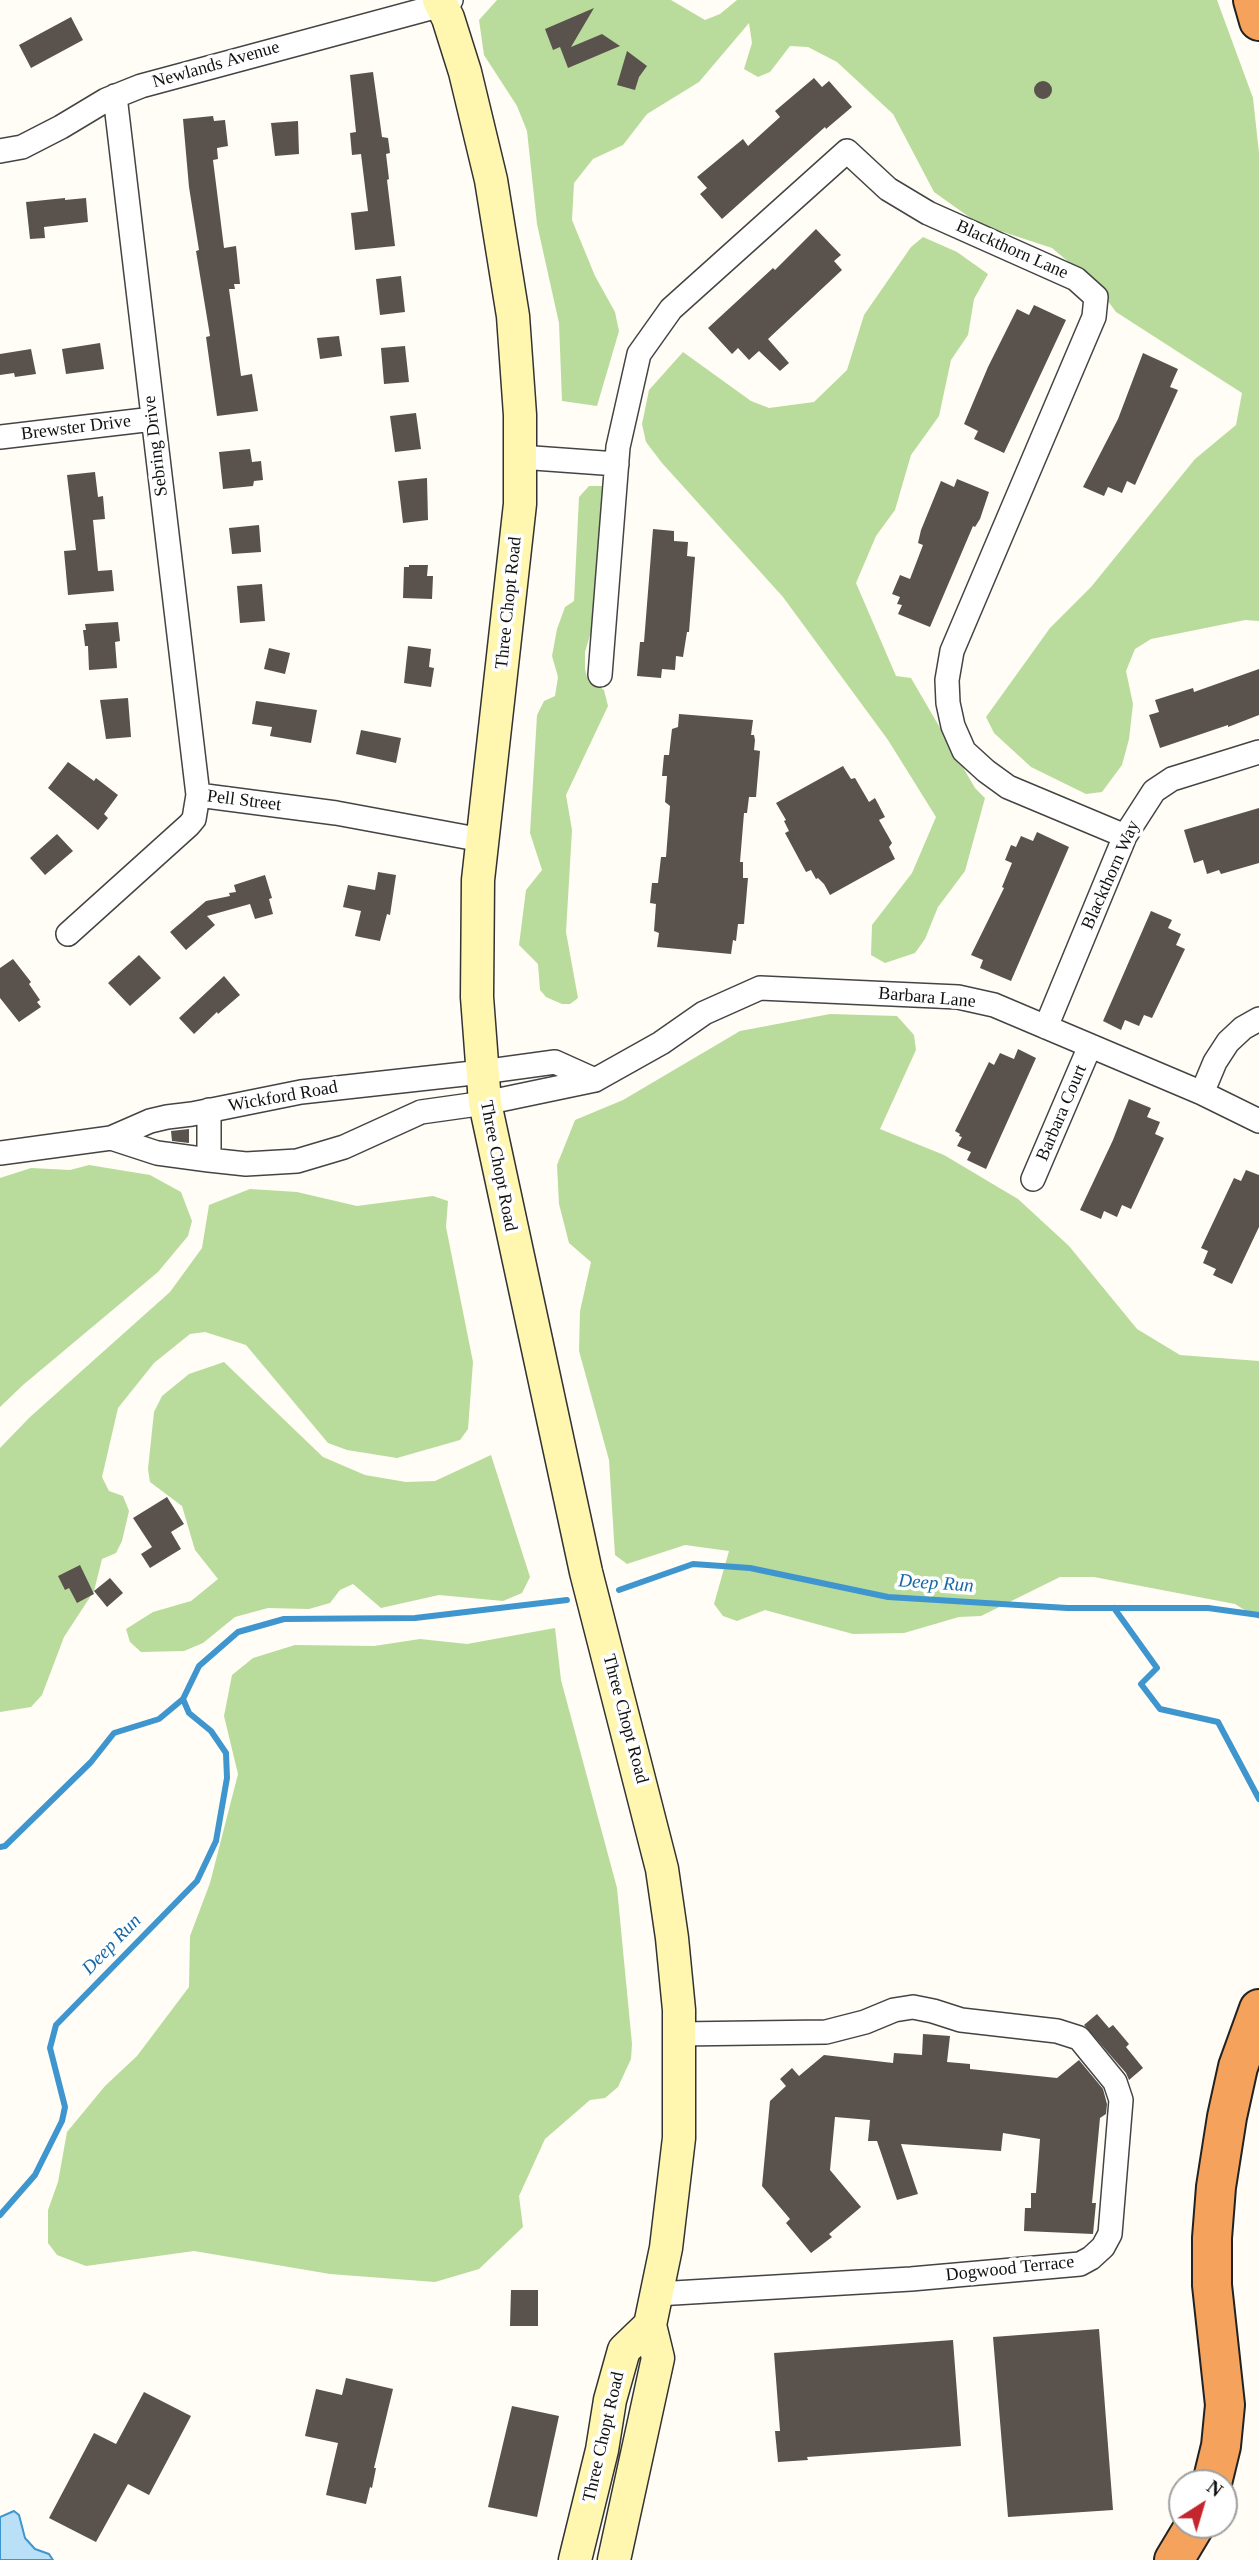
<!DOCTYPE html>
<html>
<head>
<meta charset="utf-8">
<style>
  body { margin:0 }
  #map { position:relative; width:1259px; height:2560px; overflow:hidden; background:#fffdf5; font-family:Georgia,serif }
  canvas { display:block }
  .north { position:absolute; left:1168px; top:2469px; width:70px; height:70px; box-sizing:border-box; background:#fff; border:2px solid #a0a0a0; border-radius:50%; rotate:37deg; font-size:19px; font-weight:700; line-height:28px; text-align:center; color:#111 }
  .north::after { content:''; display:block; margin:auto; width:24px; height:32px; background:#c4262e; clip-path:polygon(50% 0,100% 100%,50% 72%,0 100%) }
</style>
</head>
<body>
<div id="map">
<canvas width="1259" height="2560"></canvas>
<div class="north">N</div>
</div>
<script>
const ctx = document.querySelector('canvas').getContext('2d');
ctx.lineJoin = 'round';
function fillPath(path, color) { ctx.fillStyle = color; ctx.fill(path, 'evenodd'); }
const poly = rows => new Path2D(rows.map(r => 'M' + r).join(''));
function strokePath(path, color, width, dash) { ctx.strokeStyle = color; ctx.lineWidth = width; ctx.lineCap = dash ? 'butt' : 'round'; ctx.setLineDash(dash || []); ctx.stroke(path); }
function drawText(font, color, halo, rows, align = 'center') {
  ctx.font = font + ' Georgia,serif'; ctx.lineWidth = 7; ctx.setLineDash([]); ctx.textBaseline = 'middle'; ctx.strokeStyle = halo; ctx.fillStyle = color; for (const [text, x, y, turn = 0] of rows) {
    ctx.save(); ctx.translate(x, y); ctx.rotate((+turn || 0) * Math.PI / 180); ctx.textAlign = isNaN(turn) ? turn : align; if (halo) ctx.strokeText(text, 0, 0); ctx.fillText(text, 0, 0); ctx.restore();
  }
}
const forest = poly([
  [497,0,671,0,705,20,720,14,737,0,1217,0,1253,98,1259,153,1259,621,1245,620,1151,639,1135,649,1126,671,1133,704,1129,739,1122,765,1102,792,1086,794,1031,767,994,733,986,717,1050,628,1091,587,1195,459,1236,425,1242,393,1116,312,1096,285,1052,248,979,224,934,192,893,114,837,62,808,47,790,46,770,72,758,77,744,69,752,43,749,23,699,82,647,114,623,145,593,159,574,183,572,220,595,276,615,312,619,331,597,406,562,401,559,323,537,224,527,131,517,106,484,55,479,20],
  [923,237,957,252,988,274,974,299,968,335,951,360,939,416,911,455,895,510,876,536,856,583,896,676,911,678,975,788,985,798,965,871,938,907,925,939,915,953,885,963,871,955,872,925,912,873,936,817,888,740,783,597,662,463,646,442,642,424,649,390,683,352,751,401,769,408,814,402,847,370,864,315,911,247],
  [589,486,605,486,594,622,585,652,585,669,587,677,604,690,608,706,566,795,572,830,566,932,578,998,570,1004,562,1004,546,997,540,990,538,964,519,945,526,890,542,870,530,833,537,715,544,701,555,696,558,677,552,656,557,629,565,607,574,601,579,497],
  [830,1014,897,1016,914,1035,916,1050,880,1129,944,1155,1018,1199,1069,1246,1137,1329,1180,1355,1259,1361,1259,1619,1235,1604,1094,1577,1060,1577,981,1616,959,1617,904,1633,853,1634,765,1610,737,1621,723,1616,714,1604,729,1551,685,1545,627,1564,615,1555,609,1460,579,1351,580,1311,591,1262,569,1243,559,1204,557,1165,575,1120,623,1100,740,1031],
  [89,1165,150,1175,181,1192,192,1221,188,1236,158,1272,23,1385,0,1407,0,1178,31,1168,70,1170],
  [250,1189,297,1192,357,1206,433,1196,448,1201,446,1227,473,1362,468,1429,460,1440,397,1458,347,1450,328,1443,246,1345,205,1332,190,1334,154,1363,118,1408,102,1477,109,1491,123,1496,129,1511,122,1541,116,1553,102,1559,94,1591,64,1637,42,1695,31,1707,0,1712,0,1448,30,1417,170,1292,202,1248,209,1205],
  [224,1362,323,1457,365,1475,406,1482,435,1481,491,1455,530,1577,522,1593,503,1601,439,1595,381,1608,353,1584,340,1590,330,1603,309,1609,268,1608,235,1617,203,1643,184,1651,141,1652,130,1642,126,1629,153,1612,191,1601,218,1579,195,1550,182,1506,150,1482,148,1469,154,1412,162,1396,189,1374],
  [555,1628,561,1680,617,1888,632,2044,631,2059,618,2087,605,2098,590,2100,545,2139,519,2196,523,2227,479,2269,435,2282,330,2274,194,2251,86,2266,57,2255,48,2243,48,2210,58,2182,67,2132,105,2086,137,2056,189,1987,190,1936,210,1883,238,1774,224,1716,232,1675,253,1658,295,1645,374,1646,420,1639,467,1644]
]);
const water = poly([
  [14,2511,19,2515,25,2538,35,2549,49,2554,53,2560,0,2560,0,2517,14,2511]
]);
const stream = poly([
  [619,1590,693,1564,750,1568,888,1597,1067,1608,1208,1608,1259,1615],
  [1114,1608,1157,1668,1141,1684,1160,1709,1218,1722,1259,1799],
  [0,1847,5,1846,91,1762,114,1733,159,1719,183,1699,199,1666,238,1632,284,1619,415,1618,567,1600],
  [0,2215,35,2175,62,2121,65,2107,50,2048,56,2025,197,1881,216,1841,227,1778,226,1753,211,1731,189,1713,183,1699]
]);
const building = poly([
  [594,8,571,47,602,34,620,46,568,68,560,47,553,50,545,29],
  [71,17,83,40,31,68,19,45],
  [627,51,647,66,639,77,635,90,617,85],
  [373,72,382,137,388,138,390,153,386,154,389,179,387,180,395,246,355,250,351,213,368,211,361,154,352,155,350,133,356,132,350,75],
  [814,78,822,87,829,81,852,107,826,129,825,127,722,219,700,194,707,188,697,177,743,139,748,146,780,117,775,111],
  '1034 90a9 9 0 1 1 18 0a9 9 0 1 1-18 0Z',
  [213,116,214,121,225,120,228,146,217,148,218,159,213,160,224,248,236,246,240,284,234,284,235,289,229,289,241,376,252,374,258,411,217,416,206,337,210,336,196,251,199,250,189,187,183,119],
  [298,121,299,154,275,156,271,123],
  [65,198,65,200,86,198,88,222,44,227,45,238,30,239,26,202],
  [816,229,841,255,834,261,842,270,768,339,789,363,780,371,759,351,749,360,738,348,732,354,708,328,773,268,775,270],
  [401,276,405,312,380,315,376,279],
  [1034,305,1066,320,1004,453,974,439,978,431,964,424,988,367,1017,309,1029,315],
  [339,336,342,356,320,359,317,338],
  [100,343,104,369,66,374,62,349],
  [405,346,409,382,384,384,381,348],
  [31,349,36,374,15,377,14,373,0,375,0,354],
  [1143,353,1178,369,1170,387,1178,390,1135,485,1127,481,1122,493,1108,487,1104,496,1083,487,1118,419],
  [416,413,421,449,395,452,390,416],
  [250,449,252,462,261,461,263,480,254,481,253,486,223,489,219,452],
  [95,472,98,497,103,496,105,519,93,520,98,571,112,570,114,591,68,595,64,551,76,550,67,475],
  [427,478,428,520,403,523,398,481],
  [957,479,989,492,980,519,975,527,973,526,930,627,898,614,902,605,897,604,900,597,892,594,900,575,910,579,923,545,918,543,921,530,941,481,954,487],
  [259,525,261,552,232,554,229,528],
  [653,529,674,531,674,541,688,542,687,556,695,557,689,632,687,632,683,657,676,656,675,670,662,669,661,678,637,676,640,642,644,642],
  [409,565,428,565,427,576,433,576,432,599,403,598,404,567,409,567],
  [262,584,265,621,240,623,237,586],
  [118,622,120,641,115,642,117,668,89,670,88,646,85,646,83,630,86,630,85,624],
  [408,646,431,649,429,667,434,668,431,687,404,683],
  [269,648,290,653,285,674,264,669],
  [1259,669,1259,715,1228,727,1228,725,1160,748,1149,715,1159,712,1155,700,1193,688,1194,692],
  [128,698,131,737,106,739,100,700],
  [256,701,317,710,311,743,270,736,272,727,252,724],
  [679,714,753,720,751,735,754,735,755,740,754,750,760,751,756,797,749,797,747,813,744,813,740,862,743,862,743,878,748,878,744,924,738,924,736,941,733,940,731,954,657,947,659,933,654,931,656,904,650,903,652,883,658,883,661,857,666,857,670,806,665,802,667,776,662,776,664,755,669,755,672,729,678,727],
  [361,730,401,738,396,763,356,754],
  [68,762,94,781,96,778,118,795,104,814,108,818,98,830,48,788],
  [843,766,851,779,855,778,869,802,875,798,885,817,879,820,892,843,889,847,895,859,830,895,824,884,818,878,816,879,811,870,806,872,785,833,789,831,784,821,786,820,776,803],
  [1259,808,1259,863,1221,874,1219,870,1207,874,1203,860,1194,863,1184,830],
  [1037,832,1069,847,1011,981,980,968,983,960,971,955,1004,888,1002,887,1012,863,1005,860,1011,845,1016,847,1021,836,1033,841],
  [57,834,73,851,45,875,30,858],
  [378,872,396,875,390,915,387,914,380,941,355,936,361,911,343,907,348,885,375,890],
  [265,875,272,898,269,899,273,914,255,919,250,904,207,916,215,925,186,950,170,932,206,901,230,896,229,893,236,892,234,885],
  [1151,911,1172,920,1168,928,1181,934,1176,945,1185,949,1152,1018,1144,1015,1139,1026,1125,1020,1121,1030,1103,1021],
  [139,955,161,978,130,1006,108,983],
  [13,959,31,982,29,984,40,1000,37,1002,41,1007,19,1022,0,998,0,968],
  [224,976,240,995,218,1014,217,1012,194,1034,179,1018],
  [1018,1049,1036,1058,986,1169,967,1160,971,1152,957,1146,962,1137,959,1136,960,1134,955,1131,989,1062,994,1065,1000,1053,1014,1059],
  [1129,1099,1151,1108,1147,1117,1160,1122,1155,1134,1164,1138,1131,1209,1122,1205,1117,1217,1104,1211,1101,1219,1080,1210,1113,1140],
  [189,1129,189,1143,172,1141,171,1131],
  [1246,1170,1259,1175,1259,1227,1232,1284,1213,1275,1216,1269,1203,1263,1208,1251,1201,1248,1234,1178,1241,1181],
  [167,1497,184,1524,171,1532,181,1549,150,1568,141,1554,152,1547,133,1518],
  [80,1565,94,1594,77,1603,69,1588,65,1590,58,1576],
  [110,1578,123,1593,107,1607,94,1591],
  [1097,2014,1109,2028,1113,2025,1129,2044,1126,2047,1143,2068,1129,2080,1126,2073,1084,2025],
  [923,2034,950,2036,947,2062,970,2064,970,2069,1057,2078,1079,2060,1103,2089,1107,2104,1106,2114,1100,2118,1092,2203,1096,2203,1093,2234,1024,2231,1025,2208,1031,2208,1031,2193,1036,2193,1040,2139,1003,2133,1001,2151,901,2144,918,2194,897,2200,877,2141,868,2141,870,2120,835,2117,830,2170,861,2207,829,2234,832,2237,811,2253,786,2223,790,2219,762,2186,770,2101,786,2086,780,2079,792,2068,799,2076,824,2055,893,2063,894,2053,922,2055],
  [511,2290,538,2290,538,2326,510,2326],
  [1099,2329,1113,2510,1008,2517,993,2337],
  [953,2340,961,2446,807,2457,808,2460,778,2462,775,2431,780,2431,774,2353],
  [346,2378,393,2389,374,2468,376,2468,372,2488,370,2487,366,2504,326,2495,338,2443,305,2436,316,2389,342,2395],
  [144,2392,191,2416,149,2495,128,2484,96,2542,49,2518,94,2433,116,2444],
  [512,2406,559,2416,537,2517,488,2507]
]);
const street = poly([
  [0,151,22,147,61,127,106,100,141,86,442,5,451,0],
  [0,437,153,419],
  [520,457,617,464],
  [600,675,618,447,639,354,671,309,847,151,888,189,928,213,1076,279,1096,297,1094,317,952,651,947,680,948,703,953,726,964,751,986,771,1008,787,1125,836],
  [198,795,336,813,482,840],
  [68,934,189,825,194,819,198,795,115,96],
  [1046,1027,1125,836,1154,791,1172,779,1259,752],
  [1202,1093,1215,1062,1228,1042,1243,1028,1259,1019],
  [111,1138,157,1153,209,1160,246,1164,297,1161,344,1147,421,1112,485,1103,595,1080,661,1043,704,1013,760,988,958,997,994,1005,1202,1093,1259,1121],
  [0,1153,111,1138,150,1121,167,1117,192,1114,301,1092,482,1072,555,1062,595,1080],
  [209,1160,209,1110],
  [1033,1179,1090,1046],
  [657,2294,911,2279,1080,2264,1091,2258,1103,2247,1110,2234,1121,2100,1115,2082,1079,2038,1057,2031,961,2020,933,2011,913,2007,894,2010,865,2022,826,2032,679,2034]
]);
const secondary = poly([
  [439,0,448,18,465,72,491,180,513,316,520,415,520,504,478,880,477,997,485,1103,586,1572,662,1869,672,1938,679,2010,679,2138,666,2248,650,2325,658,2358,614,2560],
  [575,2560,602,2450,610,2400,624,2350,650,2325]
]);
const highway = poly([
  [1253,0,1259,21],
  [1212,2483,1221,2446,1225,2405,1212,2285,1212,2238,1216,2187,1227,2117,1238,2067,1259,2009],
  [1174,2560,1195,2525]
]);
const streetNames = [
  ["Newlands Avenue",216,65,-16],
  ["Blackthorn Lane",1012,250,24],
  ["Brewster Drive",76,428,-7],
  ["Sebring Drive",156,446,-97],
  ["Three Chopt Road",509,603,-84],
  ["Pell Street",244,801,7],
  ["Blackthorn Way",1111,875,-66],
  ["Barbara Lane",927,998,5],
  ["Wickford Road",283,1097,-10],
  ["Barbara Court",1062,1113,-67],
  ["Three Chopt Road",498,1166,79],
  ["Three Chopt Road",625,1719,75],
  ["Dogwood Terrace",1010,2269,-6],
  ["Three Chopt Road",604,2437,-77]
];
const waterNames = [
  ["Deep Run",936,1584,4],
  ["Deep Run",112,1945,-46]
];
fillPath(forest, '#b9dc9c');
fillPath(water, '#b9e0f7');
strokePath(water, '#3f96cf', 2);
strokePath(stream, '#3f96cf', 6);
fillPath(building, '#5a524d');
strokePath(street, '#444', 26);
strokePath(secondary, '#333', 35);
strokePath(highway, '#222', 42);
strokePath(street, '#fff', 23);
strokePath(secondary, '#fff6b0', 32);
strokePath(highway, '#f5a25d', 38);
drawText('18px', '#111', '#fff', streetNames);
drawText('italic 19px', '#1768a6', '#fff', waterNames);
</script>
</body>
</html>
